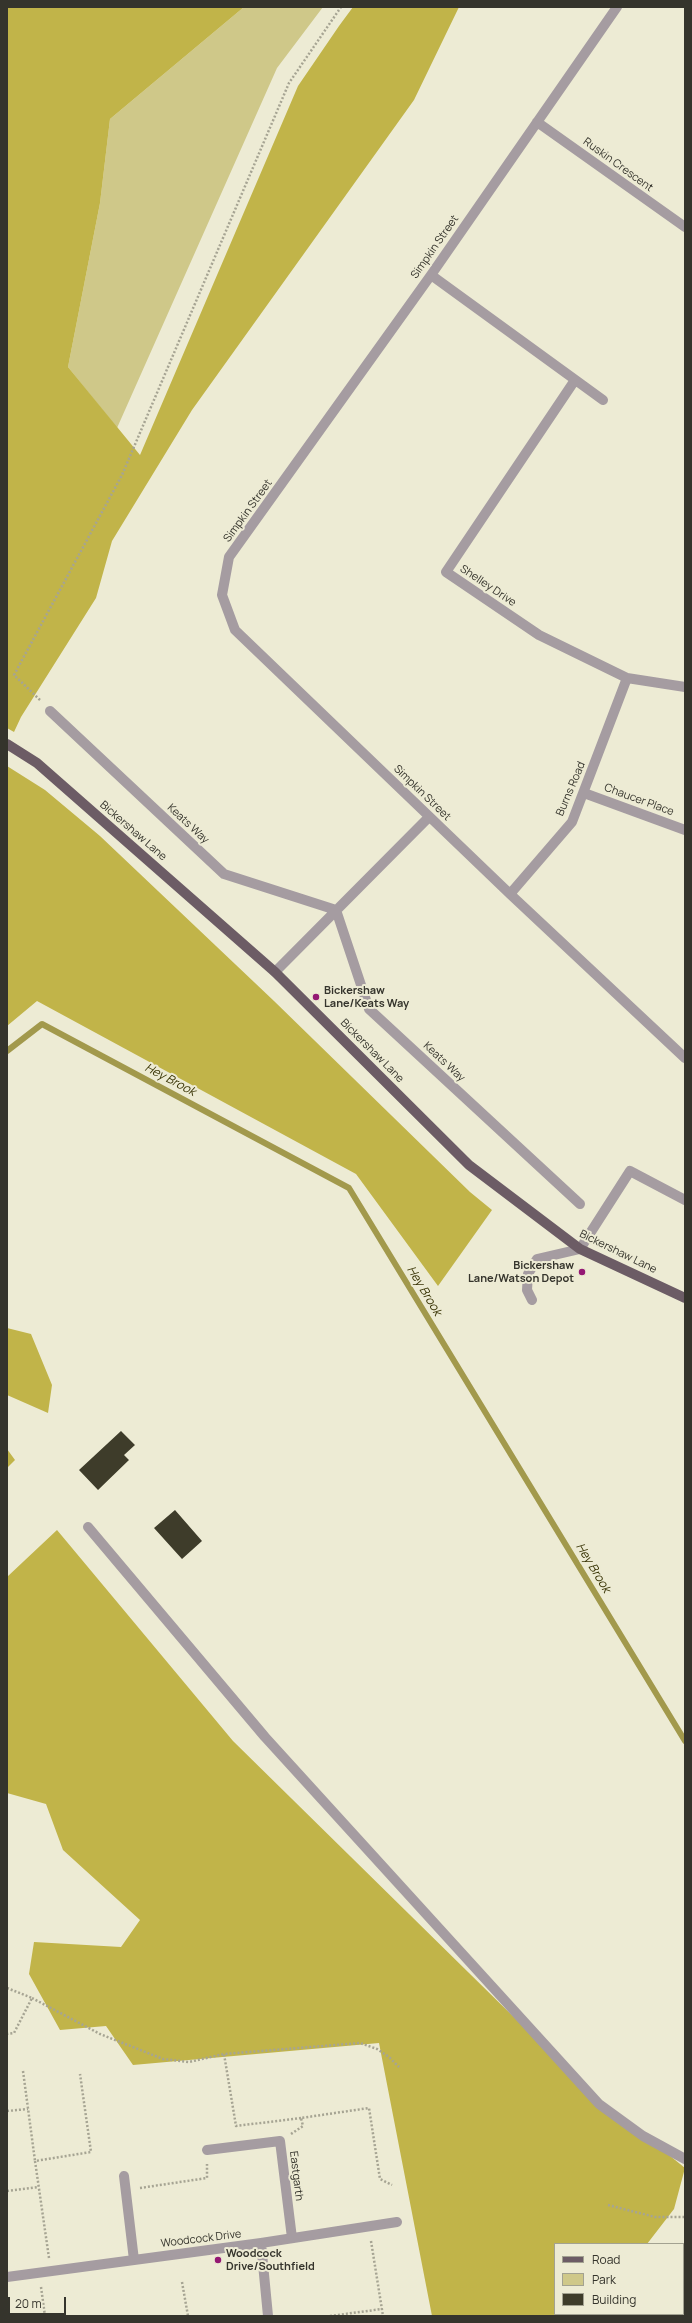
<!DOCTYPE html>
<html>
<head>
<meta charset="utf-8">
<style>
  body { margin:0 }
  #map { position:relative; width:692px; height:2323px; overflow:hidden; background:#edebd4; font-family:Manrope,sans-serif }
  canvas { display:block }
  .frame { position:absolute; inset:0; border:8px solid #35342c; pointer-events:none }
  .legend { position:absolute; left:554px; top:2243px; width:130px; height:72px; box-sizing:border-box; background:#edebd4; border:1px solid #a3a291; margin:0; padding:5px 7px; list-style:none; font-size:12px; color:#35342c }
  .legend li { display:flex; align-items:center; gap:8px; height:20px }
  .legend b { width:20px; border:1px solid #a3a291 }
  .scale { position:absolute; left:8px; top:2297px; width:58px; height:18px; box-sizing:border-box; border:2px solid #35342c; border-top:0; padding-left:5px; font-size:12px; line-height:14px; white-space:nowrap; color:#35342c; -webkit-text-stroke:3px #edebd4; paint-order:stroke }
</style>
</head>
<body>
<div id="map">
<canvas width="692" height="2323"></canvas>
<div class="frame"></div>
<ul class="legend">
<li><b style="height:5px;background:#6c5c65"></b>Road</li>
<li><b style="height:11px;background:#cfc889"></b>Park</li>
<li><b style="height:11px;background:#3e3c2a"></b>Building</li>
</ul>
<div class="scale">20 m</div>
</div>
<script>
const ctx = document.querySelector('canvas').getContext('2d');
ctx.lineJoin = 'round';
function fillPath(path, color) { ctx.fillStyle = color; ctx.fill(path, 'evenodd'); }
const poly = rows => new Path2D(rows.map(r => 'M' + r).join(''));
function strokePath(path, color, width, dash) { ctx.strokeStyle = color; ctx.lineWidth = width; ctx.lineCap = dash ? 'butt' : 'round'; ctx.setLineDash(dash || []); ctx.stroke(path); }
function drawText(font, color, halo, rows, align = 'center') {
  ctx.font = font + ' Manrope,sans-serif'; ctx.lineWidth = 4; ctx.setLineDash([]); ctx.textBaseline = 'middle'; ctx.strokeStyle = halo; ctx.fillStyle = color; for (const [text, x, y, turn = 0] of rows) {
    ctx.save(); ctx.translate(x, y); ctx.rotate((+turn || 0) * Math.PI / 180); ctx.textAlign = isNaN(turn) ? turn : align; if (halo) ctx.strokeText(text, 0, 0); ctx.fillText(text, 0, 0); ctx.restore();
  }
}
const green = poly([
  [244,7,323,7,277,68,117,428,68,367,100,203,110,119]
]);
const forest = poly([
  [7,7,244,7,110,119,100,203,68,367,140,455,298,86,339,26,353,7,459,7,414,100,192,410,112,541,96,598,21,717,14,732,7,728],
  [7,766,45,790,100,836,274,1001,470,1192,492,1210,438,1286,356,1174,37,1001,7,1026],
  [7,1328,31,1334,52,1385,48,1413,7,1395],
  [7,1449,15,1460,7,1468],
  [57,1530,233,1741,586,2088,685,2168,674,2209,647,2244,555,2244,555,2314,622,2314,618,2316,432,2316,379,2043,133,2065,106,2026,60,2030,29,1974,34,1942,121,1947,140,1920,63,1850,46,1804,7,1793,7,1577]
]);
const stream = poly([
  [7,1051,42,1024,349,1188,685,1741]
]);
const building = poly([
  [121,1431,135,1445,124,1455,129,1460,98,1490,79,1470],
  [175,1510,202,1541,182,1559,154,1528]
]);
const path = poly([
  [40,700,14,675,122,475,289,83,341,7],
  [7,1988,32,1998,14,2033,7,2034],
  [32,1998,100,2034,163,2059,189,2062,224,2054],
  [23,2071,35,2161],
  [7,2111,28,2109],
  [301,2118,236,2126,224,2054,360,2043,377,2049,389,2057,399,2067],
  [291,2134,303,2126,301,2118,369,2108,380,2179,392,2185],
  [140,2188,207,2178,207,2164],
  [7,2191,38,2187],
  [608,2205,655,2217,685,2217],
  [371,2241,383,2316],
  [49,2258,35,2161,91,2152,80,2074],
  [182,2282,188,2316],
  [41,2287,45,2316],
  [330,2316,382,2309],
  [657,2316,665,2316]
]);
const minor = poly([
  [617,7,431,275,229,557,222,595,235,630,510,894,685,1058],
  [537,122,685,227],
  [431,275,603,400],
  [575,380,446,572,539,635,627,678,685,687],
  [50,711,224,874,336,910,369,1009,580,1204],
  [584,793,685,830],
  [510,894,572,822,627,678],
  [275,972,429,817],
  [532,1300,527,1290,528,1274,537,1259,580,1249,630,1171,685,1200],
  [88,1527,265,1737,599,2104,643,2136,685,2159],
  [207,2150,280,2141,292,2238],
  [124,2176,134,2260],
  [261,2243,268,2316],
  [7,2277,261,2243,397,2222]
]);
const major = poly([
  [7,744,37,763,275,972,469,1165,580,1249,685,1298]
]);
const markers = [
  [316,997,4,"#941873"],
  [582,1272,4,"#941873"],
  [218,2260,4,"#941873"]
];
const streetNames = [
  ["Ruskin Crescent",618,165,36],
  ["Simpkin Street",435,247,-55],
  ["Simpkin Street",248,511,-54],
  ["Shelley Drive",488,586,34],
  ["Burns Road",571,789,-67],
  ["Simpkin Street",422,793,44],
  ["Chaucer Place",639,800,20],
  ["Keats Way",188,824,43],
  ["Bickershaw Lane",133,831,41],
  ["Bickershaw Lane",372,1051,45],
  ["Keats Way",444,1062,43],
  ["Bickershaw Lane",618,1252,26],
  ["Eastgarth",296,2176,83],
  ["Woodcock Drive",201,2239,-7]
];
const poiNames = [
  ["Bickershaw",324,991],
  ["Lane/Keats Way",324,1004],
  ["Bickershaw",574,1266,"right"],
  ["Lane/Watson Depot",574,1279,"right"],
  ["Woodcock",226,2254],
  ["Drive/Southfield",226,2267]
];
const waterNames = [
  ["Hey Brook",170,1080,28],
  ["Hey Brook",424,1291,59],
  ["Hey Brook",593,1568,59]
];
fillPath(green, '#cfc889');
fillPath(forest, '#c1b449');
strokePath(stream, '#a2994c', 6);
fillPath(building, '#3e3c2a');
strokePath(path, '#a6a493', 2.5, [2, 2]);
strokePath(minor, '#a59ca1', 10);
strokePath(major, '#6c5c65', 10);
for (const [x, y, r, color] of markers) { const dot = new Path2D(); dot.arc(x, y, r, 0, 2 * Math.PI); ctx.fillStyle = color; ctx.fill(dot); strokePath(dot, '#edebd4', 1.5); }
drawText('11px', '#35342c', '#edebd4', streetNames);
drawText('bold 11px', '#35342c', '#edebd4', poiNames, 'left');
drawText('italic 12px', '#383304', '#edebd4', waterNames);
</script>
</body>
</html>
